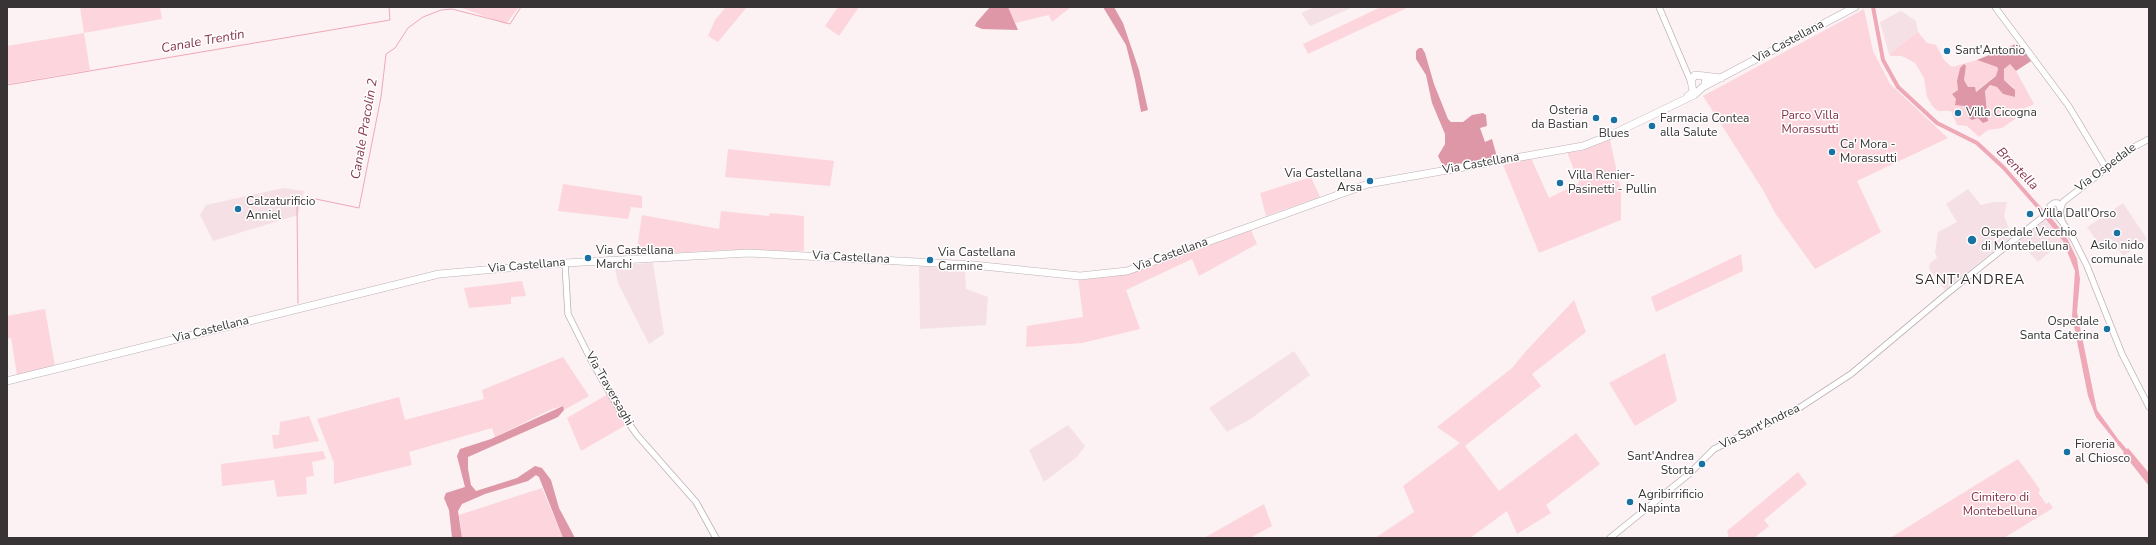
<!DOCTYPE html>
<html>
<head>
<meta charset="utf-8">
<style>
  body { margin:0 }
  #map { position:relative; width:2156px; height:545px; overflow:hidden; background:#fcf1f3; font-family:"Nunito Sans",sans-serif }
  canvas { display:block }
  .frame { position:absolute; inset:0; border:8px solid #383435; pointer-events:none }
</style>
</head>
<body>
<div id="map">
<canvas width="2156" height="545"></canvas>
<div class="frame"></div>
</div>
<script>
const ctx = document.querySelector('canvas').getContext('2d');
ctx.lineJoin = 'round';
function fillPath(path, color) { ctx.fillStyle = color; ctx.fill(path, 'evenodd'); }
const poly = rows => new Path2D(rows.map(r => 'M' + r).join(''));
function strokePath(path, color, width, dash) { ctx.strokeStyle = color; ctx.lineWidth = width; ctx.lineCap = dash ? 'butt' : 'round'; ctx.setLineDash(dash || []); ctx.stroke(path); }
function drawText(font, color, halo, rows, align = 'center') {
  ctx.font = font + ' "Nunito Sans",sans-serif'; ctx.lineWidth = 3; ctx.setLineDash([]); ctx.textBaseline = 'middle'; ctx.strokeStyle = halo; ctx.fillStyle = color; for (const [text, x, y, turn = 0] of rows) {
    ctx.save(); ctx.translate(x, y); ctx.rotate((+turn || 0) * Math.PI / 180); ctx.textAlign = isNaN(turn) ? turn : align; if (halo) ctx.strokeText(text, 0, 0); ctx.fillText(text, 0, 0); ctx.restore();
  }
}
const built = poly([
  [1315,7,1353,7,1310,26,1301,13],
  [1901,11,1916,21,1918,32,1889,54,1880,22],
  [283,188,304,191,298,215,213,241,200,215,206,205],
  [1968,189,1981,205,1994,202,2007,202,2004,216,2012,236,1945,290,1929,269,1930,263,1937,258,1935,252,1938,232,1957,222,1946,204],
  [2123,203,2147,239,2123,256,2111,239,2100,246,2087,227],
  [2045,218,2063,241,2038,262,2018,240],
  [653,263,664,334,649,344,618,283,614,265],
  [919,266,965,270,966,289,988,297,986,325,920,329],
  [1294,351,1310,375,1249,420,1227,432,1209,408],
  [1068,425,1085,446,1077,457,1044,482,1029,450]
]);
const green = poly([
  [80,7,160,7,162,19,84,33,90,70,7,84,7,46,84,33],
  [459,7,519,7,506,24],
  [726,7,747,7,718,42,708,36,715,20],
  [838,7,859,7,839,36,825,26],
  [1071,7,1052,22,1049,15,1015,23,1008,8],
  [1381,7,1409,7,1308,54,1303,44],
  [1864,9,1873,51,1890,84,1948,138,1857,181,1881,232,1815,269,1775,213,1763,190,1703,96],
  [1918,32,1927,43,1936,45,1944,60,1952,67,1977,60,1997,67,1998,74,1975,92,1968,87,1964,80,1966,66,1960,68,1958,81,1958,90,1952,94,1974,119,1978,118,1984,123,1988,114,1985,91,1990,85,1997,87,2004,94,2015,97,2013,87,2004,80,2003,73,2006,66,2010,64,2016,71,2034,104,2017,112,2015,119,2002,128,1988,130,1979,137,1967,126,1957,125,1951,111,1938,111,1933,107,1927,97,1924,78,1915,63,1902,56,1891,56,1889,54],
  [1610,140,1621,191,1621,220,1539,253,1503,165,1531,158,1549,198,1579,183,1567,152,1580,151],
  [728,149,834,161,830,186,725,177],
  [1311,177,1320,197,1266,216,1260,193],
  [563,184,642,196,642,208,631,207,628,219,558,211],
  [721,211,769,216,770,213,804,216,804,251,725,250,636,255,642,215,719,229],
  [1251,230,1257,244,1199,276,1192,259,1126,290,1140,329,1082,343,1026,347,1027,326,1083,317,1078,278,1109,277,1127,274],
  [1741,254,1743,271,1656,312,1651,297],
  [522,281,526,296,511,297,511,304,469,308,464,288],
  [1574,300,1586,332,1532,374,1541,386,1465,446,1499,491,1576,433,1600,464,1546,505,1551,513,1517,534,1507,511,1470,538,1375,538,1414,512,1403,486,1460,443,1437,427,1512,368,1527,350],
  [45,309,55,366,17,375,11,338,7,339,7,316],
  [1665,353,1677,401,1635,426,1609,383],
  [563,357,589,396,564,410,563,406,552,409,495,437,492,428,409,452,412,465,334,484,334,463,317,419,399,397,405,420,484,399,482,390],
  [608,394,626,425,581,451,567,418],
  [309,416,319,441,274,449,272,435,279,435,280,422],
  [323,451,326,459,312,462,314,476,306,477,307,494,277,497,274,480,222,486,221,464],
  [2018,459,2039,488,2040,491,2038,492,2046,504,2049,502,2053,508,2004,538,1890,538],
  [1798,472,1807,484,1764,520,1769,526,1754,538,1729,538,1727,531],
  [542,488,563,538,462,538,459,515],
  [1264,504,1272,526,1250,538,1204,538]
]);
const forest = poly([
  [990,7,1008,7,1018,30,982,29,975,26,976,23],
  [1103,7,1114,7,1123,23,1139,70,1148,110,1141,112,1135,80,1126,45],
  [2018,43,2031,61,2016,71,2010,64,2004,69,2004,80,2015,90,2015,97,2003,94,1997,87,1990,85,1985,91,1988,121,1983,123,1978,118,1972,120,1969,118,1964,106,1955,105,1956,99,1952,94,1958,90,1957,81,1960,68,1964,64,1966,66,1964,80,1968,87,1975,87,1976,92,1996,76,1998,69,1997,67,1977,60],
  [1419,48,1422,48,1425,53,1434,84,1448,119,1451,122,1463,122,1472,115,1483,113,1486,115,1487,126,1480,128,1485,142,1492,139,1497,157,1443,166,1438,156,1445,144,1445,134,1432,103,1426,75,1416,59,1416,51],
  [563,406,564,410,558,417,468,457,468,469,471,485,476,491,517,478,535,466,542,468,551,480,559,508,575,538,563,538,539,477,536,475,528,481,485,494,462,504,458,511,462,538,452,538,449,510,444,498,446,493,465,487,457,456,460,449,491,439]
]);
const water = poly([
  [2049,215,2066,236,2077,259,2080,279,2077,312,2094,396,2097,410,2123,446,2121,448,2096,417,2088,396,2072,316,2075,271,2063,241,2045,218],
  [2128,448,2148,472,2149,486,2123,453]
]);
const stream = poly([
  [7,85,390,20,389,7],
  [298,303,297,207,311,198,359,208,381,97,386,54,395,48,408,28,423,17,441,10,452,9,510,24,521,7]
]);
const canal = poly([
  [1873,7,1883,60,1898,87,1937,123,1977,143,2004,168,2046,216],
  [2119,443,2128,454]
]);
const minor = poly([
  [1659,7,1691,82],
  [1995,7,2068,105,2106,168],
  [2052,211,2050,206,2054,203,2058,203,2060,208],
  [2054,212,2063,223,2074,240,2087,266,2122,354,2149,407],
  [2062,221,2060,211,2063,202,2134,147,2149,139],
  [565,263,568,314,592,362,619,409,637,435,696,502,716,538],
  [1610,538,1689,474,1714,449,1796,410,1851,374,1949,292,2044,216,2050,209]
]);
const major = poly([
  [1703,87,1855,7],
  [1688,96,1693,92,1691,80,1695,75,1721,78],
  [7,381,439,274,565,263,749,253,973,265,1080,276,1127,271,1368,184,1583,146,1611,135,1694,95,1705,85,1706,80,1703,76]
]);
const markers = [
  [1947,51,4,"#1972a1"],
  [1958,113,4,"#1972a1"],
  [1596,118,4,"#1972a1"],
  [1614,120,4,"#1972a1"],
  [1652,126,4,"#1972a1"],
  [1832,152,4,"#1972a1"],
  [1370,181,4,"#1972a1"],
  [1560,183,4,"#1972a1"],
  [238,209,4,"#1972a1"],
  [2030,214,4,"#1972a1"],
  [2117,233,4,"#1972a1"],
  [1972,240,5,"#1972a1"],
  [588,258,4,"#1972a1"],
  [930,260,4,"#1972a1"],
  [2107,329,4,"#1972a1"],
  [2067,452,4,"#1972a1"],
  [1702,464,4,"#1972a1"],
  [1630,502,4,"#1972a1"]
];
const streetNames = [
  ["Via Castellana",1789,42,-28],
  ["Via Castellana",1481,164,-10],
  ["Via Ospedale",2106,168,-37],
  ["Via Castellana",1171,255,-20],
  ["Via Castellana",851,258,3],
  ["Via Castellana",527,266,-5],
  ["Via Castellana",211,330,-14],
  ["Via Traversaghi",609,389,60],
  ["Via Sant'Andrea",1760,427,-26]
];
const poiNames = [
  ["Sant'Antonio",1955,51],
  ["Osteria",1588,111,"right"],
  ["da Bastian",1588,125,"right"],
  ["Villa Cicogna",1966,113],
  ["Farmacia Contea",1660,119],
  ["alla Salute",1660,133],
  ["Blues",1614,134,"center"],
  ["Ca' Mora -",1840,145],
  ["Morassutti",1840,159],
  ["Via Castellana",1362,174,"right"],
  ["Arsa",1362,188,"right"],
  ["Villa Renier-",1568,176],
  ["Pasinetti - Pullin",1568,190],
  ["Calzaturificio",246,202],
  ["Anniel",246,216],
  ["Villa Dall'Orso",2038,214],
  ["Ospedale Vecchio",1981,233],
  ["di Montebelluna",1981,247],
  ["Asilo nido",2117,246,"center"],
  ["comunale",2117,260,"center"],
  ["Via Castellana",596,251],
  ["Marchi",596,265],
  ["Via Castellana",938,253],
  ["Carmine",938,267],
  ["Ospedale",2099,322,"right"],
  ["Santa Caterina",2099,336,"right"],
  ["Fioreria",2075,445],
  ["al Chiosco",2075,459],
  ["Sant'Andrea",1694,457,"right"],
  ["Storta",1694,471,"right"],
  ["Agribirrificio",1638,495],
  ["Napinta",1638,509]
];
const parkNames = [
  ["Parco Villa",1810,116],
  ["Morassutti",1810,130],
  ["Cimitero di",2000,498],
  ["Montebelluna",2000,512]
];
const waterNames = [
  ["Canale Trentin",203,42,-10],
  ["Canale Pracolin 2",365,129,-80],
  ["Brentella",2017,169,46]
];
const quarterNames = [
  ["SANT'ANDREA",1970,281]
];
fillPath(built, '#f5e1e5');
fillPath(green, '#fdd6dd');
fillPath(forest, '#de97a6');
fillPath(water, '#efa8b6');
strokePath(stream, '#efa8b6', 1);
strokePath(canal, '#efa8b6', 4);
strokePath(minor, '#bbb1b3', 7);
strokePath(major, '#bbb1b3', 8);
strokePath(minor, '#fff', 5.5);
strokePath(major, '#fff', 7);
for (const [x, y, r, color] of markers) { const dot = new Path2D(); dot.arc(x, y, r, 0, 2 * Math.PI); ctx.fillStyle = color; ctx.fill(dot); strokePath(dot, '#fff', 1.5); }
drawText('12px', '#383435', '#fff', streetNames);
drawText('12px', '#383435', '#fff', poiNames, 'left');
drawText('12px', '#843148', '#fff', parkNames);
drawText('italic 13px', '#87344b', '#fff', waterNames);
ctx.letterSpacing = '1px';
drawText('14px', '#2f2728', '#fff', quarterNames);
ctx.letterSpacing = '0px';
</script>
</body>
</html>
